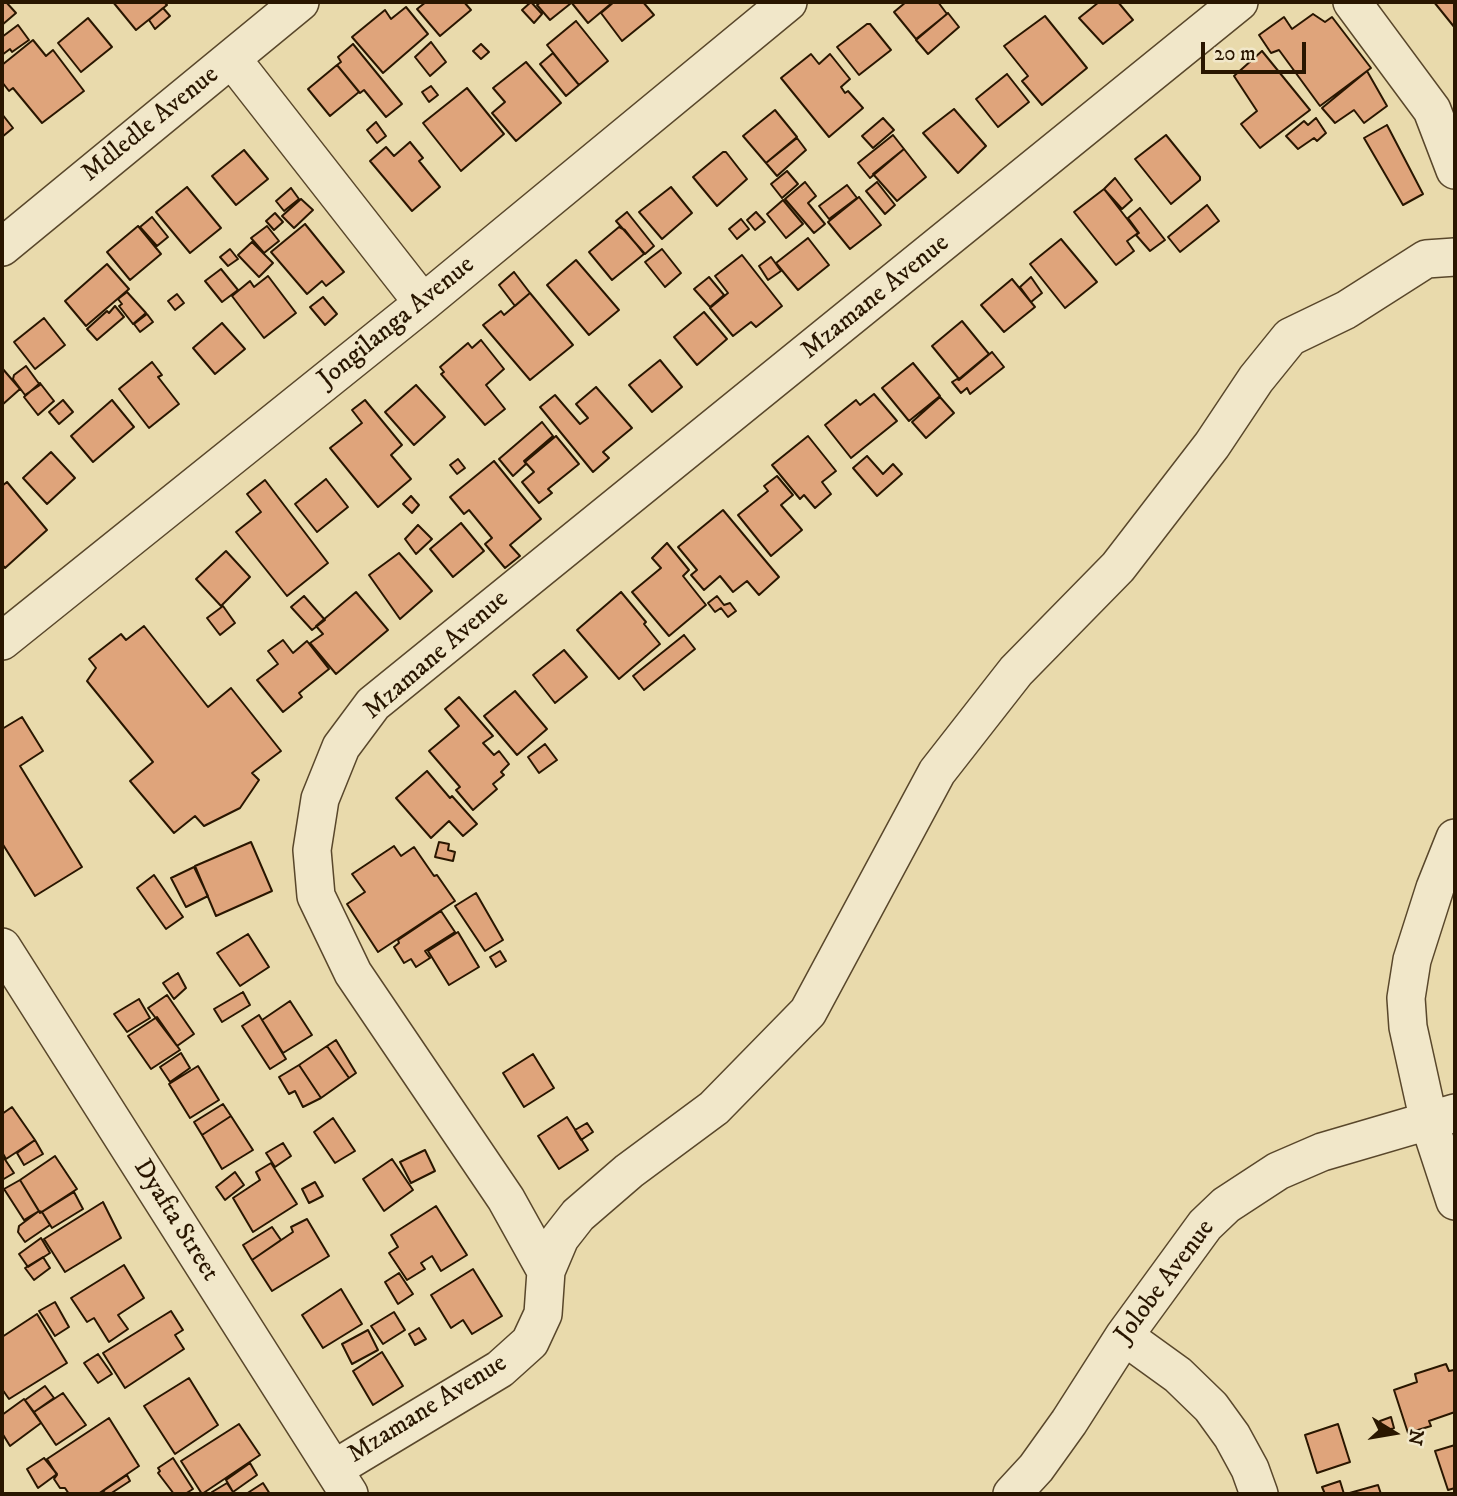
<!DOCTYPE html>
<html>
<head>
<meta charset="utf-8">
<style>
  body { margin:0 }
  #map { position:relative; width:1457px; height:1496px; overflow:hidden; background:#e9daac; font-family:"IM FELL DW Pica",serif }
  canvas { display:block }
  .frame { position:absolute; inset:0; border:4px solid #291600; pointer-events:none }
  .north { position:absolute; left:1359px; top:1398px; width:70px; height:70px; -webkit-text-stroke:5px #f1e7c9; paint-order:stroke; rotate:101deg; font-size:19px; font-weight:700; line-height:28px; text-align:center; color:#291600 }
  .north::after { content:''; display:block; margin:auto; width:24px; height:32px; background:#291600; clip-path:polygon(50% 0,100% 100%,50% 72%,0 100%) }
  .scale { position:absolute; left:1201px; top:42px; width:105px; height:32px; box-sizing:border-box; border:4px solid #291600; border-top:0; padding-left:9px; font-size:21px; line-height:24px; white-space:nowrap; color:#291600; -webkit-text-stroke:5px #f1e7c9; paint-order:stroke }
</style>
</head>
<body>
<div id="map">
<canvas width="1457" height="1496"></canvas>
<div class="frame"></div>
<div class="north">N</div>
<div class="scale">20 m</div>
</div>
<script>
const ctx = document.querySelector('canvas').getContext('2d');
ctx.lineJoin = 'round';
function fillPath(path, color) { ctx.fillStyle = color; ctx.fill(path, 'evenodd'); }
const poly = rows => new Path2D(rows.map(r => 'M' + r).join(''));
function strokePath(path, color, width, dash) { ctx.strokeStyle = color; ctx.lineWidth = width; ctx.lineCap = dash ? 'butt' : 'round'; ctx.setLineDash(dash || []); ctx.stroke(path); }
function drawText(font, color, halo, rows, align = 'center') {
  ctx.font = font + ' "IM FELL DW Pica",serif'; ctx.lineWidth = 5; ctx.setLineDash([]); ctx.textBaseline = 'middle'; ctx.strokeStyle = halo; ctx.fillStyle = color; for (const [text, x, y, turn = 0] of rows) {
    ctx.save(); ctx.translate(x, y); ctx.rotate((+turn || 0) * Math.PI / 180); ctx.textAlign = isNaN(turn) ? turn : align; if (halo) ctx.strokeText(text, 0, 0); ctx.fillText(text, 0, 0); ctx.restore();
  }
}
const building = poly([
  [2,2,6,2,16,13,2,25,2,2],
  [113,2,164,2,167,5,136,30,113,2],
  [426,2,464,2,471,10,440,36,417,9,426,2],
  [531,2,542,14,534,23,522,10,531,2],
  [541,2,569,2,570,4,550,20,537,5,541,2],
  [571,2,613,2,588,23,571,2],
  [614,2,643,2,654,15,622,41,601,13,614,2],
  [906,2,938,2,947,14,916,39,894,12,906,2],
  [1099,2,1118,2,1133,20,1103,44,1079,18,1099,2],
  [1434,2,1455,2,1455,28,1434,2],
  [406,7,428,34,383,73,352,37,385,10,391,19,406,7],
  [163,8,170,16,155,29,149,20,163,8],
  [948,13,959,27,928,54,916,40,948,13],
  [1313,14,1325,22,1332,17,1371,68,1320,106,1279,50,1271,53,1259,35,1284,17,1292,29,1313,14],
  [1045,16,1087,68,1042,105,1022,81,1028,76,1004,46,1045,16],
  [88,18,112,47,81,72,58,43,88,18],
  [576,21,608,61,579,85,547,45,576,21],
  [867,24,870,24,891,50,859,75,837,47,867,24],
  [18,25,29,40,12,52,10,49,2,55,2,37,18,25],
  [33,40,46,56,53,50,84,91,42,123,13,88,9,91,2,82,2,65,33,40],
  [431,42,446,62,430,76,415,57,431,42],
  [353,44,402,104,386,117,364,90,360,93,337,65,341,62,338,57,353,44],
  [481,44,489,52,481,59,473,51,481,44],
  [1262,51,1310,110,1260,148,1241,124,1257,111,1234,76,1262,51],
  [553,53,579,85,566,96,540,64,553,53],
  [811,54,819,64,830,54,850,79,841,87,845,93,848,91,863,108,829,137,781,78,811,54],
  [526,62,561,103,516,141,492,113,505,102,493,88,526,62],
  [337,65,359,92,330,116,308,89,337,65],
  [1367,71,1387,106,1364,123,1354,110,1335,123,1322,108,1367,71],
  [1007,74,1029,102,998,127,976,99,1007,74],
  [431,86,438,95,429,102,422,92,431,86],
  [467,88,504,134,461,171,423,123,467,88],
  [954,109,986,146,958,173,923,133,954,109],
  [775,110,797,137,766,163,743,136,775,110],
  [2,114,13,128,2,137,2,114],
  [883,118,894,130,873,148,862,136,883,118],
  [1316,118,1326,133,1317,141,1314,138,1298,149,1286,136,1304,121,1308,125,1316,118],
  [376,122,386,136,377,143,367,130,376,122],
  [1387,125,1423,194,1403,205,1364,138,1387,125],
  [893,135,904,149,870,178,858,163,893,135],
  [1166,135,1200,177,1200,180,1171,204,1135,159,1166,135],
  [797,138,806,150,777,176,766,163,797,138],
  [410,142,423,158,419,161,440,187,412,211,370,161,386,147,394,156,410,142],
  [904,149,926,177,897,201,873,174,904,149],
  [244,150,268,179,236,205,212,176,244,150],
  [723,152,726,152,747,179,717,206,693,177,723,152],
  [787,171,798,184,782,198,771,184,787,171],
  [1115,178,1132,200,1122,209,1104,189,1115,178],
  [805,182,816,196,808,203,825,224,814,233,785,199,805,182],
  [877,182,895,205,885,214,866,191,877,182],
  [847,185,857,198,829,219,819,206,847,185],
  [187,187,221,228,190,253,156,212,187,187],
  [671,187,692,213,662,239,639,212,671,187],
  [291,188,299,199,284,211,276,201,291,188],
  [1104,189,1138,233,1127,241,1134,251,1116,265,1074,212,1104,189],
  [859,197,881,225,850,249,828,222,859,197],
  [301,199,313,210,294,228,282,216,301,199],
  [783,200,803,224,786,238,767,214,783,200],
  [1207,205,1219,221,1180,252,1168,237,1207,205],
  [1140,208,1165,240,1150,251,1136,235,1139,233,1128,218,1140,208],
  [627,212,654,246,645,254,616,221,627,212],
  [756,212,765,222,755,230,747,220,756,212],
  [275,213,283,222,274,230,266,221,275,213],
  [152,217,168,237,157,246,140,227,152,217],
  [741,219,749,229,737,239,729,229,741,219],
  [305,224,344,272,326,286,322,281,307,294,271,252,305,224],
  [138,226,161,254,130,280,107,252,138,226],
  [267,226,279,241,264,253,251,238,267,226],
  [619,227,625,230,644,254,612,280,589,252,619,227],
  [808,238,829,265,798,290,776,263,808,238],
  [1061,239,1097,282,1065,308,1030,264,1061,239],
  [252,242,273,263,259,277,238,255,252,242],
  [230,249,238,259,228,266,220,257,230,249],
  [662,249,681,273,665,287,645,262,662,249],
  [742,255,782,306,756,327,751,322,733,336,710,308,728,293,715,276,742,255],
  [771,257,781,271,768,280,759,266,771,257],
  [576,260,619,310,589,335,547,285,576,260],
  [107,264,129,289,86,326,65,301,107,264],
  [221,269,238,290,222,302,205,281,221,269],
  [514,272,530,293,515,306,499,285,514,272],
  [268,276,296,313,264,338,232,296,250,281,254,287,268,276],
  [709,277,724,295,710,307,694,289,709,277],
  [1031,277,1042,293,1031,302,1020,287,1031,277],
  [1012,279,1035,307,1004,332,981,305,1012,279],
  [127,292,146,313,133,324,119,306,122,304,118,299,127,292],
  [530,293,573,345,530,380,483,325,501,311,504,315,530,293],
  [177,294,184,303,175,310,168,301,177,294],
  [323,297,337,314,325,325,310,307,323,297],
  [115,306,124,317,97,340,87,329,107,311,109,313,115,306],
  [704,312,727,339,697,365,674,337,704,312],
  [147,314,153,322,140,332,134,324,147,314],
  [44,318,65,345,35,369,14,342,44,318],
  [962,321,989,354,959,379,932,346,962,321],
  [222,323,245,349,215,374,193,348,222,323],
  [481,340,504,369,486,385,505,409,485,425,441,374,444,372,440,367,468,343,472,348,481,340],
  [992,352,1004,367,970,394,967,388,961,393,952,382,957,379,959,380,992,352],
  [660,360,682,387,652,412,629,385,660,360],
  [152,362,162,375,158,377,179,404,149,428,119,389,152,362],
  [913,363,940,396,909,421,882,388,913,363],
  [26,366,40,385,25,395,13,379,14,375,26,366],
  [2,368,20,389,2,405,2,368],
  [40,383,54,401,38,415,24,397,40,383],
  [416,385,445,417,414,445,385,412,416,385],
  [596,387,632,428,603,452,609,458,593,472,540,407,555,395,580,424,588,418,576,404,596,387],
  [874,394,897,421,851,458,825,425,856,400,860,405,874,394],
  [940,397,954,413,926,438,912,422,940,397],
  [63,400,73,412,59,424,49,412,63,400],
  [112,400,134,427,93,462,71,436,112,400],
  [365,400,402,445,391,455,411,479,378,507,330,448,362,423,352,410,365,400],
  [542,422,553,436,524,461,526,464,513,476,499,459,542,422],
  [556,436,579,464,548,489,552,493,539,503,522,482,534,472,525,462,556,436],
  [808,436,836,471,822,482,831,494,815,508,804,495,800,499,772,465,808,436],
  [51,452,75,478,47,504,23,478,51,452],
  [867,456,883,474,893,464,902,474,877,496,853,468,867,456],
  [458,459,465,468,457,474,450,465,458,459],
  [494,461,541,519,510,545,520,556,505,568,485,544,492,538,469,510,464,514,450,497,494,461],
  [777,476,793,495,781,505,802,530,771,556,738,515,768,491,764,486,777,476],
  [326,479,348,507,317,532,295,504,326,479],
  [265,480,328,563,287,596,236,532,261,512,247,494,265,480],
  [7,482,47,530,5,568,2,564,2,486,7,482],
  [411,496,419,505,412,513,403,504,411,496],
  [723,510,779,577,759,595,747,581,733,592,720,576,704,590,691,575,697,570,678,547,723,510],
  [461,523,484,551,453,577,430,549,461,523],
  [418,525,432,539,416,554,405,539,418,525],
  [667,543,689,570,683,576,706,605,669,636,632,592,661,568,652,558,667,543],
  [226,551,250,577,221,606,196,579,226,551],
  [399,553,432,591,400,619,369,575,399,553],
  [356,592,388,630,336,674,310,643,323,634,316,626,356,592],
  [621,592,646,622,644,624,660,644,619,679,577,630,621,592],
  [304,596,325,620,312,630,291,607,304,596],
  [717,596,724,605,730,603,736,611,728,617,721,608,715,612,708,603,717,596],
  [223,606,235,623,220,635,207,618,223,606],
  [144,626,208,707,231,688,281,751,252,773,259,780,240,808,204,826,195,816,174,833,130,781,153,762,87,681,96,668,89,659,121,634,126,640,144,626],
  [684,635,695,649,644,690,633,676,684,635],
  [283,640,293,653,307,641,329,669,299,693,302,697,283,712,257,680,278,664,268,651,283,640],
  [564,650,587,677,555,703,533,675,564,650],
  [515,691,547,729,517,755,484,716,515,691],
  [459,697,493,736,483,743,494,755,499,751,509,764,501,772,504,775,493,784,497,789,473,810,456,790,460,787,429,751,459,726,445,709,459,697],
  [22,717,43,751,20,766,82,867,35,896,2,843,2,729,22,717],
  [545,744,557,760,539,773,528,757,545,744],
  [427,771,450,798,452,796,477,824,463,836,449,821,431,838,396,798,427,771],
  [251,842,272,891,216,916,195,866,251,842],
  [439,842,449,844,448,850,455,852,453,861,435,857,439,842],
  [394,846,401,856,414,847,434,876,437,875,455,901,378,952,347,904,365,892,352,874,394,846],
  [194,867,208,896,186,907,171,878,194,867],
  [154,875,183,917,166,929,137,888,154,875],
  [476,893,503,940,485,951,455,906,476,893],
  [441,911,455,932,425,951,430,958,416,967,411,959,404,963,394,947,399,943,398,940,441,911],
  [458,932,479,967,449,985,428,951,458,932],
  [248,934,269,967,240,986,217,953,248,934],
  [500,951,506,961,496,967,490,957,500,951],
  [178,973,186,988,174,999,163,983,178,973],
  [243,992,250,1005,222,1022,214,1009,243,992],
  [167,995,194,1034,177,1046,148,1008,167,995],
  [139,999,150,1018,127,1032,114,1014,139,999],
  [290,1001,312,1035,283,1053,262,1020,290,1001],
  [259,1015,286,1059,270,1069,242,1026,259,1015],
  [157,1017,180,1050,151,1069,128,1036,157,1017],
  [336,1040,356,1073,349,1078,327,1046,336,1040],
  [327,1046,349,1078,321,1098,299,1065,327,1046],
  [181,1053,190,1068,170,1082,160,1067,181,1053],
  [533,1054,554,1088,524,1107,503,1073,533,1054],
  [299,1065,321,1098,303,1107,295,1091,289,1094,279,1077,299,1065],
  [198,1066,219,1100,190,1118,169,1084,198,1066],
  [223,1104,231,1116,202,1135,194,1122,223,1104],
  [12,1107,35,1140,6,1159,2,1152,2,1114,12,1107],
  [231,1116,253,1150,222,1169,202,1135,231,1116],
  [567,1117,588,1150,559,1169,538,1136,567,1117],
  [333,1118,355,1151,335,1163,314,1132,333,1118],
  [587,1123,593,1132,581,1140,575,1130,587,1123],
  [35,1140,43,1154,24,1165,17,1153,35,1140],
  [283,1143,291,1156,275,1167,266,1153,283,1143],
  [425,1150,435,1171,411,1183,400,1162,425,1150],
  [55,1156,77,1189,40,1213,20,1180,55,1156],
  [4,1158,14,1173,2,1180,2,1159,4,1158],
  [392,1159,413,1190,384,1211,363,1179,392,1159],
  [271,1163,297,1204,253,1232,233,1198,260,1180,256,1172,271,1163],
  [235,1172,244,1185,225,1200,216,1187,235,1172],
  [20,1180,39,1211,24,1220,4,1189,20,1180],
  [315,1182,323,1196,309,1203,302,1189,315,1182],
  [74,1192,83,1209,52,1228,42,1212,74,1192],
  [103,1202,121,1238,65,1272,44,1239,103,1202],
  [436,1206,467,1255,441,1271,432,1256,421,1263,425,1269,407,1280,389,1253,398,1247,391,1235,436,1206],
  [39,1211,42,1212,50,1225,25,1242,18,1232,19,1226,39,1211],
  [307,1219,329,1256,272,1291,252,1260,293,1232,291,1227,307,1219],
  [272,1227,281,1240,252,1260,243,1245,272,1227],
  [41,1238,50,1253,28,1267,19,1254,41,1238],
  [43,1257,50,1268,34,1280,25,1268,43,1257],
  [124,1265,144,1298,118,1315,128,1329,109,1342,94,1318,87,1322,71,1298,124,1265],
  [473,1269,502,1316,472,1334,463,1320,451,1328,431,1295,473,1269],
  [399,1273,413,1294,398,1304,385,1282,399,1273],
  [341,1289,362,1324,323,1348,302,1315,341,1289],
  [55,1302,69,1327,55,1336,39,1311,55,1302],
  [171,1311,183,1330,175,1335,184,1349,125,1388,103,1353,171,1311],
  [394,1312,405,1330,383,1344,371,1326,394,1312],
  [37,1314,67,1363,9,1399,2,1389,2,1337,37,1314],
  [419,1328,426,1339,415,1345,409,1334,419,1328],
  [368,1330,378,1350,352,1364,342,1344,368,1330],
  [382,1352,403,1386,373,1405,353,1371,382,1352],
  [98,1354,112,1374,98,1383,84,1363,98,1354],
  [1446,1364,1449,1371,1454,1370,1455,1374,1455,1412,1429,1421,1431,1426,1408,1433,1394,1390,1417,1382,1415,1374,1446,1364],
  [189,1378,218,1425,175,1454,144,1406,189,1378],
  [45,1386,54,1398,34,1412,25,1400,45,1386],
  [63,1393,86,1425,56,1445,34,1412,63,1393],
  [24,1399,41,1423,10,1446,2,1433,2,1415,24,1399],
  [1391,1417,1394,1428,1383,1432,1380,1421,1391,1417],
  [109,1418,139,1466,98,1494,69,1494,65,1488,60,1488,54,1479,57,1475,47,1459,109,1418],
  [239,1424,260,1455,202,1494,181,1461,239,1424],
  [1338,1424,1350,1462,1317,1473,1305,1435,1338,1424],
  [1455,1445,1455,1488,1448,1490,1435,1451,1455,1445],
  [44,1458,57,1474,38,1488,27,1469,44,1458],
  [173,1458,193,1489,185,1494,174,1494,158,1473,160,1471,158,1468,173,1458],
  [250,1463,257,1475,233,1492,226,1480,250,1463],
  [127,1475,130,1481,110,1494,106,1494,103,1491,127,1475],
  [1340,1481,1344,1494,1325,1494,1322,1487,1340,1481],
  [227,1483,233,1492,230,1494,214,1494,212,1492,227,1483],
  [263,1483,270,1494,246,1494,263,1483],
  [1378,1485,1381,1494,1346,1494,1378,1485]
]);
const street = poly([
  [1352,2,1432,110,1455,170],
  [232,59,423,303],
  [2,247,300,2],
  [2,641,423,303,788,2],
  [1455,838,1435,888,1412,960,1406,998,1408,1027,1429,1122,1455,1201],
  [2,947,349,1494],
  [546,1271,560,1238,578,1215,629,1171,714,1108,808,1012,937,772,1016,671,1118,567,1212,445,1256,379,1290,337,1346,310,1426,259,1455,257],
  [1124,1336,1178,1375,1211,1407,1232,1436,1250,1469,1259,1494],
  [334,1469,500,1369,530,1342,543,1314,546,1271,506,1199,353,973,316,896,312,850,320,799,341,747,373,704,1239,2],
  [1012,1494,1036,1468,1069,1422,1124,1336,1205,1225,1226,1205,1278,1171,1322,1152,1455,1113]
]);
const streetNames = [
  ["Mdledle Avenue",151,125,-39],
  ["Mzamane Avenue",876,298,-39],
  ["Jongilanga Avenue",397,323,-39],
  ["Mzamane Avenue",437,656,-41],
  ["Dyafta Street",175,1221,58],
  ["Jolobe Avenue",1166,1282,-53],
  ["Mzamane Avenue",428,1410,-32]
];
fillPath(building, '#dfa47b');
strokePath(building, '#291600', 2);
strokePath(street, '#59472b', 40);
strokePath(street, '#f1e7c9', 37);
drawText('26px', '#291600', '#f1e7c9', streetNames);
</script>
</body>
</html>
